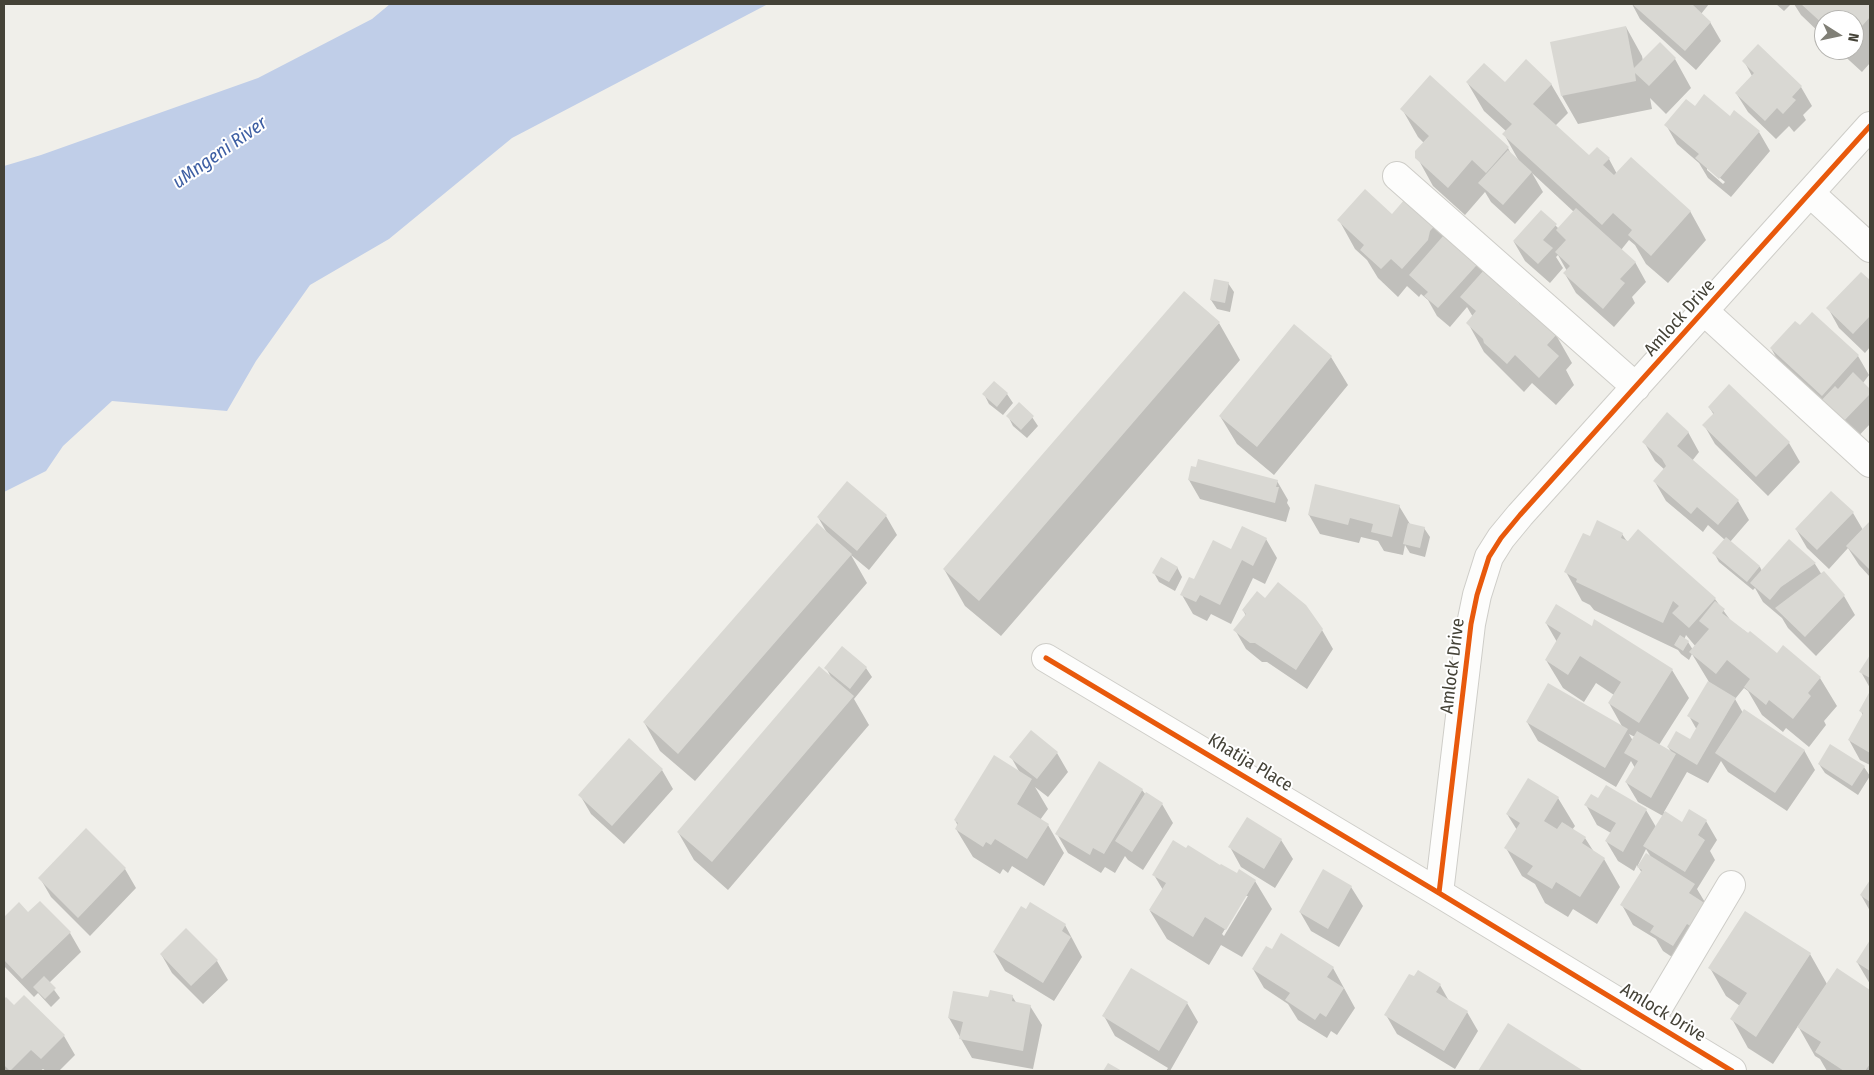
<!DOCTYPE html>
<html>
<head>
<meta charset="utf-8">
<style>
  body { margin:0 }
  #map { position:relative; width:1874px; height:1075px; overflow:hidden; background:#f0efea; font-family:"Fira Sans Condensed",sans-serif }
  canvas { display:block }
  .frame { position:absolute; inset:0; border:5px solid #444237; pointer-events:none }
  .north { position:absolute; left:1814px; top:10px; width:50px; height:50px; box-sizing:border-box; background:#fff; border:1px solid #b4b3af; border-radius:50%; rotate:100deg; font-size:14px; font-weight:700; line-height:20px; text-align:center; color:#444237 }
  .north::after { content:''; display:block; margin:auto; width:18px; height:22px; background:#807f76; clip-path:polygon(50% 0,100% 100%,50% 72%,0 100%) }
</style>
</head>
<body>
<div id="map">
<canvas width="1874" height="1075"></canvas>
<div class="frame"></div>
<div class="north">N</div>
</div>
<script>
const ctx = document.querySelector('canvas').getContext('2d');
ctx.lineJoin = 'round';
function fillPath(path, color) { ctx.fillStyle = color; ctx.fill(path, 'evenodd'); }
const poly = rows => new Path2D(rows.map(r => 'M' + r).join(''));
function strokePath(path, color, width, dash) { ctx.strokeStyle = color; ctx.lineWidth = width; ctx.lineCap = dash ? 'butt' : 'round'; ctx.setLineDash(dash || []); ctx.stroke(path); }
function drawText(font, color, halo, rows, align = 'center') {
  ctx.font = font + ' "Fira Sans Condensed",sans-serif'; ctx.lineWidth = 4; ctx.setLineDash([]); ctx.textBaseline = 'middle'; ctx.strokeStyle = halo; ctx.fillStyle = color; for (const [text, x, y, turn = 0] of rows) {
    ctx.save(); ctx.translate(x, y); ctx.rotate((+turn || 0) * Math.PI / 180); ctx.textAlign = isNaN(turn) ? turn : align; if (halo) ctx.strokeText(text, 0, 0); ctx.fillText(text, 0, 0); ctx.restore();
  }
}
const water = poly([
  [390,4,768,4,512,138,389,239,310,285,256,361,227,411,112,401,63,446,46,471,4,492,4,166,41,155,258,78,372,19]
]);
const shadow = poly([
  [1632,4,1709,4,1701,14,1710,22,1721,41,1696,70,1640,19],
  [1776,4,1791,4,1784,11],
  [1794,4,1870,4,1870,63,1862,72,1838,50,1854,50,1854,20,1824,20,1824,37,1801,15],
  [1626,27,1642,56,1643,61,1660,44,1675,59,1691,88,1666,114,1650,98,1652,109,1578,124,1562,96],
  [1744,61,1801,87,1812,106,1803,115,1806,120,1794,132,1789,126,1776,139,1748,112,1736,93,1752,76],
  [1467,82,1551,84,1568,113,1555,126,1589,157,1597,148,1609,159,1617,174,1690,211,1706,240,1668,283,1646,264,1635,245,1629,240,1621,250,1635,262,1646,282,1632,297,1635,303,1614,327,1576,293,1565,274,1567,271,1558,255,1556,257,1563,268,1550,283,1525,261,1514,242,1541,211,1559,229,1574,212,1532,173,1543,192,1515,224,1491,202,1485,192,1465,215,1433,186,1417,157,1424,143,1418,137,1402,109,1508,148,1512,156,1520,163,1504,134,1507,132,1484,111],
  [1695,108,1730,118,1759,132,1770,151,1731,197,1708,178,1699,163,1677,144,1666,125],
  [1707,167,1725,182,1723,184,1707,170],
  [1412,194,1498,283,1502,290,1556,335,1572,363,1566,370,1574,385,1556,405,1532,383,1524,392,1484,352,1468,323,1473,317,1467,307,1450,327,1437,316,1428,300,1421,294,1419,297,1407,286,1398,297,1378,278,1367,260,1355,249,1339,220,1392,216],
  [1861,273,1870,282,1870,347,1865,353,1839,328,1828,308],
  [1228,283,1234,292,1230,312,1217,309,1211,300],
  [1812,314,1858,356,1869,375,1863,383,1870,390,1870,424,1851,444,1782,368,1771,348,1800,327],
  [1219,323,1240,360,1001,636,965,606,944,569],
  [1295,326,1331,357,1348,385,1274,475,1237,444,1220,416],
  [984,394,1007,394,1013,403,1003,415,989,404],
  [1709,407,1789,443,1800,462,1768,496,1715,444,1704,425,1714,415],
  [1008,416,1032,417,1038,426,1027,438,1013,426],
  [1688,432,1699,452,1692,461,1738,501,1749,520,1730,542,1760,567,1762,571,1789,541,1815,564,1822,575,1824,573,1844,596,1855,615,1816,656,1788,628,1782,618,1763,602,1755,588,1753,590,1719,562,1714,553,1725,540,1708,525,1703,532,1666,501,1655,482,1665,470,1655,461,1644,442],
  [1189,480,1277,481,1288,500,1287,503,1290,508,1286,522,1200,499],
  [847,483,886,516,897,535,869,570,851,555,867,583,695,781,660,751,644,722,827,533,818,517],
  [1399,506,1410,524,1424,528,1430,537,1425,557,1410,553,1405,545,1403,555,1384,551,1378,541,1361,537,1359,543,1320,534,1309,515],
  [1853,513,1863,530,1870,523,1870,577,1859,565,1848,548,1829,569,1807,548,1796,529],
  [1622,534,1628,543,1715,599,1731,621,1777,654,1820,678,1837,706,1824,721,1826,725,1809,747,1786,728,1783,732,1762,715,1748,691,1744,688,1735,699,1743,713,1804,750,1815,770,1787,811,1728,772,1721,761,1708,783,1687,772,1664,812,1682,823,1706,821,1717,840,1710,851,1715,860,1697,889,1706,904,1684,965,1663,951,1656,939,1633,925,1622,905,1642,873,1637,865,1634,871,1618,861,1606,841,1611,833,1597,825,1586,805,1599,799,1646,810,1656,827,1663,816,1638,802,1626,782,1635,768,1631,761,1616,787,1538,741,1527,722,1623,728,1609,703,1614,695,1596,683,1584,702,1563,688,1546,660,1557,642,1546,623,1593,628,1672,670,1689,698,1659,745,1672,753,1668,747,1690,741,1697,730,1689,716,1709,682,1692,654,1689,660,1681,654,1678,650,1594,610,1590,605,1582,601,1566,572,1590,538],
  [1686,635,1696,647,1693,650,1688,642,1684,640],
  [1629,734,1635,737,1633,741],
  [1646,849,1651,857,1640,866,1638,865],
  [1266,539,1277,558,1265,584,1253,578,1231,624,1211,614,1207,621,1193,614,1182,595,1194,581,1232,551],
  [1177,567,1182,577,1175,591,1159,582,1154,573],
  [1266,600,1322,630,1333,649,1307,689,1267,662,1262,662,1246,649,1235,630,1246,616,1243,610],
  [1870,657,1870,688,1861,672],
  [826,668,866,668,872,677,854,699,869,725,728,890,694,860,678,832,831,677],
  [1870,694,1870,765,1860,760,1849,740,1863,716,1861,711],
  [1057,753,1068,772,1048,797,1035,787,1048,809,1040,820,1048,825,1064,853,1044,886,1012,866,1008,873,1003,869,1000,874,973,857,956,829,958,826,955,820,1020,773,1011,757],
  [1819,764,1864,767,1870,776,1858,795,1825,773],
  [662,770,673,789,624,844,591,814,580,795],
  [1142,790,1146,795,1162,804,1173,823,1143,870,1128,860,1125,856,1115,873,1105,867,1101,873,1068,853,1057,834],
  [1558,798,1575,826,1572,830,1585,838,1594,852,1604,859,1620,887,1597,924,1573,909,1568,917,1545,903,1535,884,1522,876,1506,848,1517,830,1507,814],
  [1247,819,1281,840,1293,859,1275,888,1241,867,1230,847],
  [86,830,125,869,136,888,90,936,51,897,40,878],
  [1220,867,1255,881,1272,909,1242,957,1221,945,1209,965,1167,939,1150,911,1163,890,1154,875],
  [1245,896,1248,896,1224,936,1222,934],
  [1870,882,1870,911,1861,895],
  [1351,887,1363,906,1339,947,1311,931,1300,912],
  [40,902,70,933,81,952,49,983,60,998,51,1007,38,993,34,997,4,966,4,919,19,904,28,913],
  [1065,925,1082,957,1054,1001,1005,971,994,952],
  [1870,942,1870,984,1857,962],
  [1272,951,1333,968,1355,1008,1337,1035,1331,1031,1327,1038,1298,1020,1288,1004,1264,988,1253,969],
  [161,954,217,961,228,980,203,1004,172,973],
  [1810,954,1827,984,1837,969,1870,991,1870,1071,1827,1071,1820,1059,1815,1056,1798,1026,1773,1064,1748,1048,1732,1019,1740,1006,1726,996,1710,968],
  [1440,985,1449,1001,1467,1012,1478,1031,1455,1069,1397,1034,1386,1015],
  [1012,996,1017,1004,1030,1006,1042,1025,1033,1069,972,1058,949,1018,989,999],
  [6,999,14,1006,64,1036,75,1055,59,1071,46,1071,43,1069,40,1071,4,1071,4,1001],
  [1187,1003,1198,1022,1170,1071,1166,1071,1168,1068,1115,1036,1104,1016],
  [1508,1025,1581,1070,1582,1071,1480,1071]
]);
const building = poly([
  [1632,4,1692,4,1711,22,1685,51],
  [1801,4,1870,4,1870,17,1854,35,1854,20,1824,20,1824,25],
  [1626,26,1634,68,1660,42,1676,58,1649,86,1635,73,1636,81,1561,96,1550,42],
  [1758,44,1802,86,1792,97,1796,100,1783,114,1777,108,1765,121,1735,93,1754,73,1742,61],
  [1526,59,1552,84,1533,104,1589,155,1597,147,1610,158,1603,165,1614,175,1631,157,1691,211,1651,256,1628,235,1632,230,1613,213,1602,225,1502,134,1512,124,1466,82,1484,63,1505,82],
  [1430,75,1509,147,1486,173,1472,160,1448,188,1415,158,1415,151,1429,136,1400,109],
  [1704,94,1730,116,1734,110,1760,131,1719,179,1695,158,1699,154,1664,125,1686,99,1695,106],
  [1508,150,1532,172,1503,205,1478,183],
  [1365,189,1392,214,1411,192,1441,219,1430,231,1428,240,1402,269,1391,259,1381,269,1360,250,1364,245,1337,220],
  [1576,208,1636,262,1620,279,1625,283,1603,309,1563,273,1570,266,1555,252,1566,240,1556,230],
  [1541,210,1557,224,1543,240,1553,248,1538,264,1513,241],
  [1451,227,1484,257,1438,308,1424,296,1428,292,1409,275],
  [1484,270,1499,282,1497,284,1519,304,1522,301,1557,334,1547,345,1559,356,1539,378,1515,355,1507,364,1484,343,1483,339,1466,323,1476,311,1460,297],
  [1861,272,1870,280,1870,316,1853,334,1826,308],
  [1214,279,1229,282,1225,303,1210,300],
  [1184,291,1220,322,979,601,943,569],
  [1812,312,1859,355,1822,396,1770,348,1795,321,1800,325],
  [1294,324,1332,356,1257,447,1219,416],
  [1853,372,1870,389,1870,394,1839,426,1817,405,1835,386,1838,389],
  [994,381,1008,393,997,407,982,394],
  [1729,384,1790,442,1756,477,1702,425,1714,413,1708,407],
  [1019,402,1034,416,1021,430,1006,416],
  [1667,412,1689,432,1677,446,1739,500,1718,525,1697,507,1691,514,1653,481,1666,466,1662,459,1642,442],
  [1198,459,1278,480,1276,487,1279,487,1275,503,1188,480,1191,466,1196,467],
  [847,481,887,515,857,551,817,517],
  [1315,484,1400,505,1392,537,1371,532,1373,524,1350,518,1348,525,1308,515],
  [1831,491,1854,512,1817,550,1795,529],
  [1597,520,1623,533,1621,538,1628,541,1638,529,1716,598,1689,628,1672,613,1679,606,1673,601,1663,623,1576,582,1577,579,1564,572,1583,533,1590,536],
  [1870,521,1870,570,1846,546],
  [817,523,852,554,678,754,643,722],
  [1408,523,1425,527,1420,548,1403,544],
  [1242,526,1267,538,1253,566,1242,560,1220,605,1200,595,1196,602,1180,595,1189,577,1194,579,1213,540,1231,549],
  [1726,537,1760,566,1747,582,1712,553],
  [1789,539,1816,563,1781,587,1770,600,1750,583],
  [1161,557,1178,567,1169,582,1152,573],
  [1824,571,1845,595,1805,637,1775,608],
  [1278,582,1306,605,1323,629,1296,670,1255,643,1250,643,1233,630,1246,614,1242,610,1257,591,1265,598],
  [1715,601,1725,609,1722,613,1748,633,1750,631,1777,653,1783,645,1821,677,1808,693,1811,696,1793,719,1769,700,1766,705,1744,687,1750,679,1727,660,1716,674,1689,652,1709,629,1699,621],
  [1556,604,1592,626,1594,619,1673,669,1639,723,1608,703,1621,682,1580,656,1568,675,1545,660,1561,633,1545,623],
  [1680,635,1689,641,1683,651,1674,645],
  [842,646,867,667,850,689,824,668],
  [1870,655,1870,678,1859,672],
  [819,666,854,696,712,862,677,832],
  [1708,681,1736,698,1697,765,1667,747,1676,731,1690,739,1699,723,1687,716],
  [1548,683,1628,729,1605,768,1526,722],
  [1870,691,1870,753,1848,740,1863,713,1859,711],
  [1744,709,1805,750,1775,793,1715,753],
  [1031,730,1058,752,1037,779,1009,757],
  [1637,731,1676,754,1651,798,1625,782,1638,761,1624,753],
  [629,738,663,769,612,826,578,795],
  [1830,744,1865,766,1852,786,1818,764],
  [994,755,1032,779,1017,804,1049,824,1027,859,995,839,991,845,986,842,983,847,955,829,958,823,954,820],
  [1099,761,1143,789,1104,854,1093,848,1090,855,1055,834],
  [1528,778,1559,797,1544,821,1557,829,1562,822,1586,837,1582,843,1605,858,1580,897,1556,882,1552,889,1527,874,1533,866,1504,848,1520,823,1506,814],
  [1606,785,1647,809,1623,852,1605,841,1616,823,1584,805,1591,794,1598,798],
  [1146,792,1163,803,1132,852,1115,841],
  [1689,809,1707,820,1698,835,1705,840,1685,872,1643,846,1665,811,1682,822],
  [1247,817,1282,839,1264,869,1228,847],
  [86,828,126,868,78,918,38,878],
  [1173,840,1186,848,1188,845,1220,865,1221,864,1237,873,1239,869,1256,880,1226,930,1205,917,1193,937,1149,910,1166,883,1152,875],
  [1646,853,1695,884,1689,893,1706,904,1692,927,1687,924,1673,946,1650,932,1654,926,1620,905,1642,870,1637,867],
  [1323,869,1352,886,1328,929,1299,912],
  [1870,880,1870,902,1860,895],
  [40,901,71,932,22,979,4,960,4,917,19,902,28,912],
  [1030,902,1066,924,1062,931,1071,937,1043,983,993,952,1021,906,1026,909],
  [1745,911,1811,953,1756,1037,1730,1019,1747,993,1708,968],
  [186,928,218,960,191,986,160,954],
  [1281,933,1334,967,1327,977,1344,988,1326,1017,1320,1013,1315,1020,1285,1000,1290,993,1252,969,1266,946,1272,949],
  [1870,940,1870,971,1856,962],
  [1131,968,1188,1002,1159,1051,1102,1016],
  [1837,968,1870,990,1870,1064,1865,1071,1844,1071,1815,1052,1821,1042,1797,1027],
  [1418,970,1441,984,1436,992,1468,1011,1444,1051,1384,1015,1409,974,1414,976],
  [44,976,56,988,45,999,33,987],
  [990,990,1013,995,1012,1001,1031,1005,1023,1051,959,1039,963,1022,948,1018,953,991,988,997],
  [24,995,65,1035,41,1059,31,1050,10,1071,4,1065,4,999,6,997,14,1005],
  [1508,1023,1582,1070,1581,1071,1478,1071],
  [1108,1063,1122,1071,1103,1071]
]);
const minor = poly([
  [1397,176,1636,387],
  [1810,193,1870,248],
  [1704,311,1870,463],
  [1046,658,1439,893,1732,1071],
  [1439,893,1471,624,1477,595,1489,557,1501,538,1520,515,1870,126],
  [1650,1021,1731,885]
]);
const cycleway = poly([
  [1046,658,1439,893,1732,1071],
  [1439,893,1471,624,1477,595,1489,557,1501,538,1520,515,1870,126]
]);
const streetNames = [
  ["Amlock Drive",1680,318,-48],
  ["Amlock Drive",1453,666,-83],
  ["Khatija Place",1250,763,31],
  ["Amlock Drive",1663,1013,31]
];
const waterNames = [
  ["uMngeni River",220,153,-35]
];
fillPath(water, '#c0cee8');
fillPath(shadow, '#0003');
fillPath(building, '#d9d8d3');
strokePath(minor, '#cecdc8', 30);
strokePath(minor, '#fdfdfc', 28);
strokePath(cycleway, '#e8590c', 5);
drawText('18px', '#444237', '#fff', streetNames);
drawText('italic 19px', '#3e5fa3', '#fff', waterNames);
</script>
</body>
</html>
